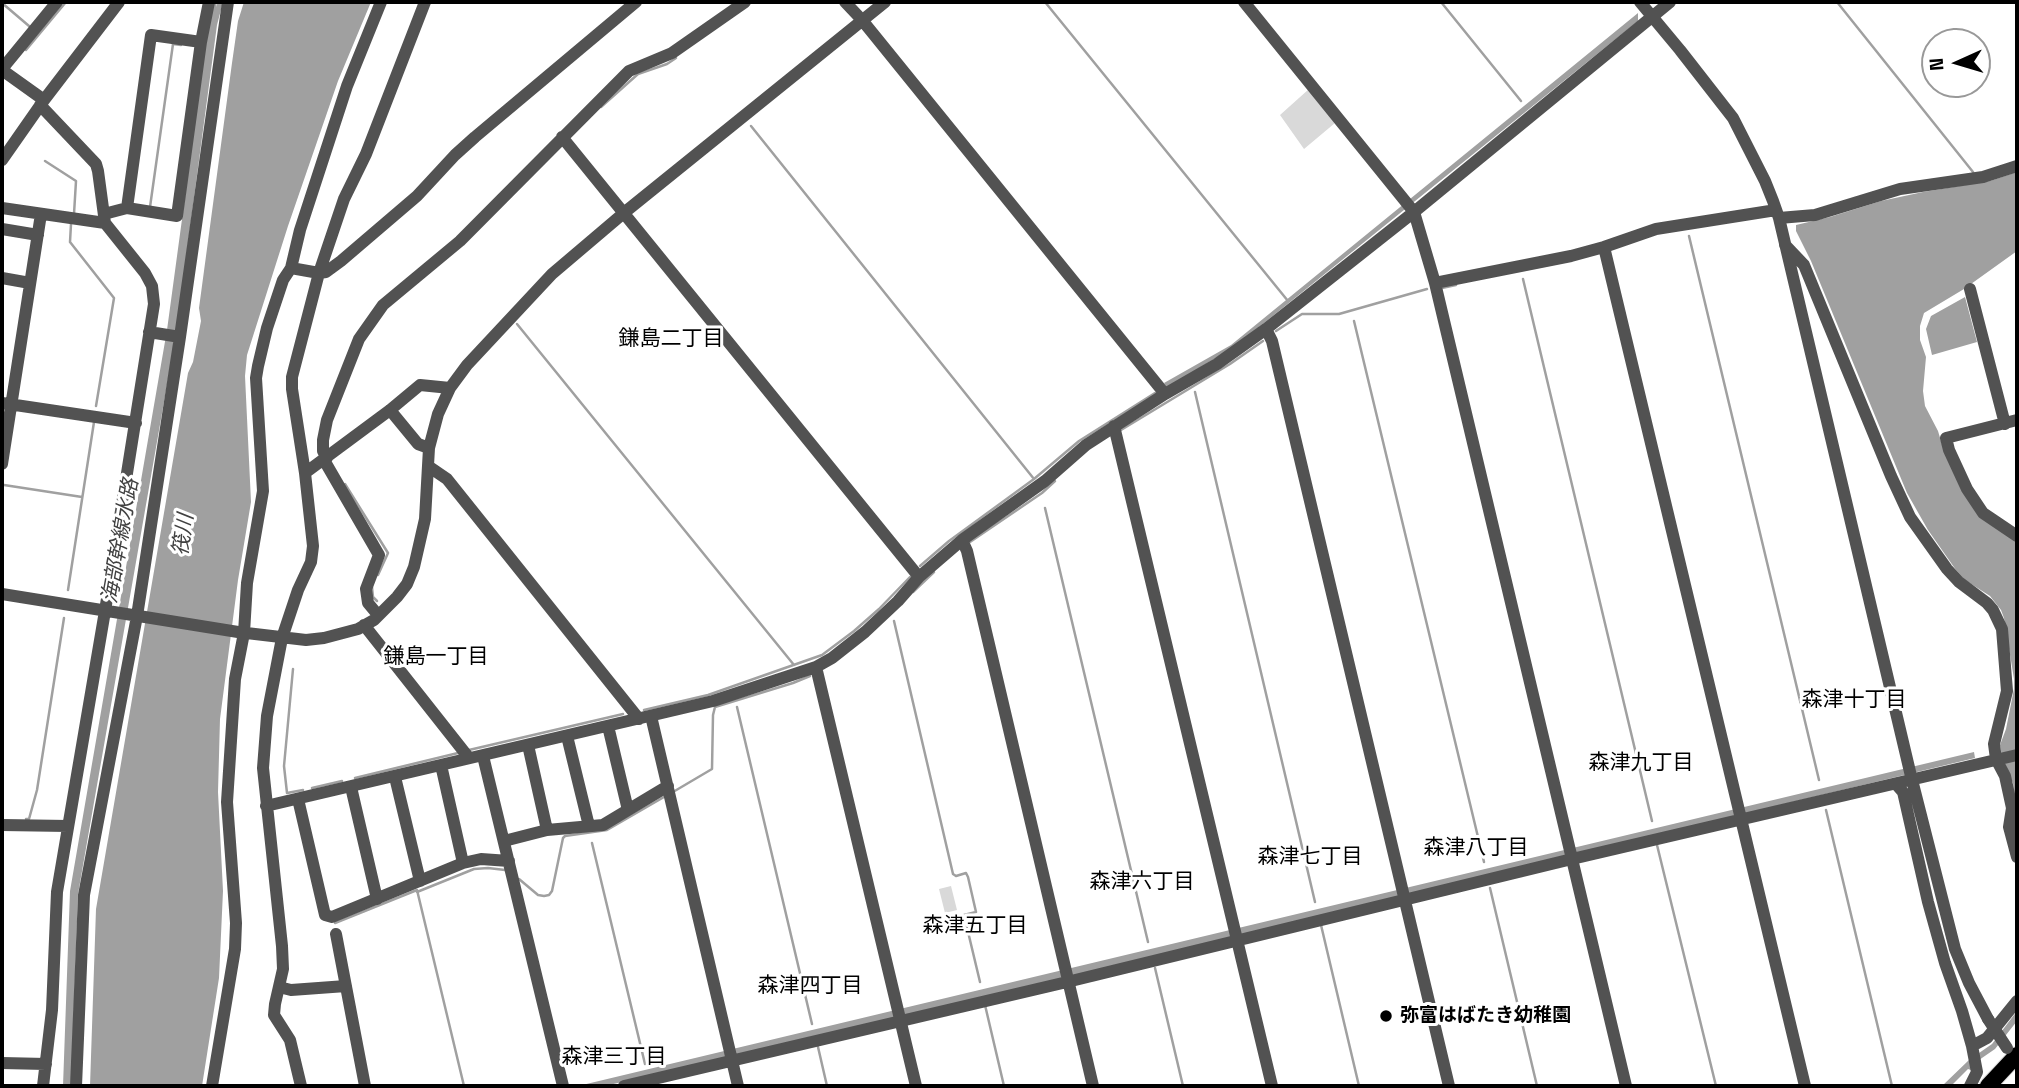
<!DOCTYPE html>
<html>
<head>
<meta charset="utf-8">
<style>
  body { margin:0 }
  #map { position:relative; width:2019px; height:1088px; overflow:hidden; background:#fff; font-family:"Space Grotesk",sans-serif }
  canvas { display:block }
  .frame { position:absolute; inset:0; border:4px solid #000; pointer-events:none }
  .north { position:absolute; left:1921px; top:28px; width:70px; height:70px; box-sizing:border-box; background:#fff; border:2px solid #999; border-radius:50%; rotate:266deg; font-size:19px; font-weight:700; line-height:28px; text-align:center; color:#000 }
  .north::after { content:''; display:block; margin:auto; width:24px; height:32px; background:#000; clip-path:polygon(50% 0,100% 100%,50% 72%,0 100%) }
</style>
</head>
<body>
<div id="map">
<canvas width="2019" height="1088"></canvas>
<div class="frame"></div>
<div class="north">N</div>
</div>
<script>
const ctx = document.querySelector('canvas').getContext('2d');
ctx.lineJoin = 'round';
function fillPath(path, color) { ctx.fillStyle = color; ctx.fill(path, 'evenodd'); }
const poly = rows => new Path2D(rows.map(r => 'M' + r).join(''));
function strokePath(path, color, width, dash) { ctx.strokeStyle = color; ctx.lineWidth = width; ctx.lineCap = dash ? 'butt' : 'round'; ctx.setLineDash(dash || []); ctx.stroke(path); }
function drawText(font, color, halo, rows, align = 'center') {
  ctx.font = font + ' "Space Grotesk","Noto Sans JP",sans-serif'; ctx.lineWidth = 6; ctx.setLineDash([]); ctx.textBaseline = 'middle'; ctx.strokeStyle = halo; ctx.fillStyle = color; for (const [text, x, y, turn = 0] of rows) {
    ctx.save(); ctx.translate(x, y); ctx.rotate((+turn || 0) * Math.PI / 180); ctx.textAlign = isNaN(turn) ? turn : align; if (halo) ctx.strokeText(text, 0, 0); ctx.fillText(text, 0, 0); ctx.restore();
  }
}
const green = poly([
  [1309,89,1335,123,1304,149,1280,115],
  [951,886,957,910,945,913,939,889]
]);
const water = poly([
  [214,2,217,2,216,7,218,2,223,2,217,25,176,333,78,894,71,1086,63,1086,70,891,167,330,206,42],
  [244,2,371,2,338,81,288,226,247,355,245,376,251,502,238,580,220,719,218,792,223,891,219,978,202,1086,90,1086,96,909,188,373,193,362,201,321,199,308,232,63,238,21],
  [1638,13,1638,21,1238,344,1167,388,1164,383,1231,345],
  [2017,172,2017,251,1964,289,1924,313,1920,326,1920,340,1926,357,1923,391,1925,406,1938,431,1944,451,1964,491,2017,541,2017,823,2013,783,2003,763,2000,745,2006,729,2014,689,2014,679,2004,618,2001,610,1990,596,1965,580,1956,570,1928,530,1907,493,1811,261,1796,231,1796,225,1830,217,1881,201,1923,192,1990,181],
  [1965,297,1977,342,1932,355,1926,329,1931,316],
  [1974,752,1975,758,904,1016,605,1086,578,1086],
  [2017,1011,2017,1021,1995,1049,1979,1060,1971,1070,1968,1069,1951,1086,1942,1086,1969,1060,1992,1044]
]);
const stream = poly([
  [1045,2,1288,301],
  [1441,2,1521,101],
  [1837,2,1973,172,1973,174],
  [2,3,29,26],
  [26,50,66,2],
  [601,107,638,74,667,64,676,58],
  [751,126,1034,479],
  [45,161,76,181,74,214],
  [150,207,173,44,181,45],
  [71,224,70,242,114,298,96,406],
  [1689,236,1819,780],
  [1523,279,1652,821],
  [1442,288,1456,285],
  [1354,321,1484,862],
  [517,324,794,665],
  [1276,331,1302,314,1339,314,1427,289],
  [1195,392,1315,902],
  [1121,430,1230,364,1263,341],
  [345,484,388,553,378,575],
  [4,485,82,497],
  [1045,508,1148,942],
  [970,542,1042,493,1055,481],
  [920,566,949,541,1034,479,1079,441,1155,393],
  [372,587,373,597,377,601],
  [68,590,94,422],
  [913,592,934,572],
  [894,621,953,874,956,876,966,873,968,877,976,912,964,915,980,982],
  [293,669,284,766,287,793,303,790],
  [737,707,812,1024],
  [644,710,708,695,822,655,854,631,879,609,910,577],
  [469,750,623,714],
  [355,778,458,753],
  [312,788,342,781],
  [673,792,712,769,713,715,715,707,793,683,810,676],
  [1826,810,1892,1086],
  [26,819,29,819,37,790,64,618],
  [592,843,645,1064],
  [1657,845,1716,1086],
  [519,879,538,895,544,896,549,895,552,891,563,838,565,836,607,830,664,797],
  [1490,888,1537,1086],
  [417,892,474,869,488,868,505,870],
  [335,923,417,890,464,1086],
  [1321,925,1359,1086],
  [1155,968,1183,1086],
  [985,1005,1004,1086],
  [818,1047,827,1086]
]);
const minor = poly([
  [845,2,862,20,1165,394],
  [1244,2,1414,212,1435,283,1626,1086],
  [1640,2,1680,50,1733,118,1765,181,1773,201,1779,218,1911,776,1955,949,1969,983,1988,1019],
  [2,69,57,2],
  [2,70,44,100],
  [40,105,96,164,98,171,105,223,145,273,152,286,154,304,105,611,57,892,52,1010,43,1086],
  [562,137,919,577],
  [2,160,44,100,119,2],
  [2,208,105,223],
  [127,208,151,35,201,42],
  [104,214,127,208,177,216,201,42,209,2],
  [1779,218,1815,215,1900,189,1983,177,2017,166],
  [2,229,38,235],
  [1785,245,1804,265,1891,476,1910,517,1947,569,1959,582,1987,603,1993,610,2002,629,2007,691,1994,744,1996,759,2005,776,2012,808,2009,827,2017,857],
  [1604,247,1805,1086],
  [291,268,319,273,326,272,341,261,417,196,455,155,475,137,636,2],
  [2,278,30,283],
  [1435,283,1571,256,1604,247,1656,229,1776,210],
  [1970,289,2005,424],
  [1266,329,1272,341,1449,1086],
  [149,332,180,337],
  [2,403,136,423],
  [390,410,418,444,429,448],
  [2017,420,1946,438,1949,450,1967,489,1983,513,2017,536],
  [1114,426,1272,1086],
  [327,458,323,451,323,440,327,420,359,339,383,305,460,241,629,71,672,53,745,2],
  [324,460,379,555,366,589,368,603,378,615],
  [2,464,41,214],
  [428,466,447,479,639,719],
  [305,473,390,410,420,385,450,388],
  [962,540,967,551,1093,1086],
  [2,594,238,632,306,640,324,638,358,629,374,620,397,597,407,584,414,567,425,519,429,448,438,414,450,388,467,365,552,274,625,212,885,2],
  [364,625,469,758],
  [816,667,916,1086],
  [651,716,738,1086],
  [608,726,628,810],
  [567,736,589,826],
  [528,745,547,830],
  [483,756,563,1086],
  [441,765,463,863],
  [395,777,420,881],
  [1896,784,1903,792,1928,902,1945,963,1962,1011,1972,1046,1977,1072,1970,1086],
  [351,787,377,899],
  [298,799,325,915,332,917,463,863,481,859,509,861],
  [266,806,713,701,816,667,832,658,865,632,898,601,919,577,962,540,1045,481,1086,445,1165,394,1217,364,1266,329,1414,212,1670,2],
  [2,825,68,826],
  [504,841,547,830,603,825,668,786],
  [336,934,365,1086],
  [279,987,291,990,346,986],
  [1972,1046,1987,1038,2017,1001],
  [2,1063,46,1064],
  [76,1086,84,895,137,616,180,337,228,2],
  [212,1086,235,949,236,923,227,802,235,679,244,633,247,583,263,491,256,378,258,366,267,328,283,280,291,268,300,230,347,86,381,2],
  [301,1086,290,1040,274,1015,275,1004,283,969,282,946,263,768,267,716,282,638,298,590,311,562,313,546,305,473,292,389,292,377,319,273,344,199,366,154,425,2],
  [624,1086,1067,982,1572,859,2017,755]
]);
const major = poly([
  [1988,1086,2017,1055]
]);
const minorBridge = poly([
  [1988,1019,2007,1048]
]);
const markers = [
  [1386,1016,7,"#000"]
];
const poiNames = [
  ["弥富はばたき幼稚園",1400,1016]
];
const neighbourhoodNames = [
  ["鎌島二丁目",671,339],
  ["鎌島一丁目",436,657],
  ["森津十丁目",1854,700],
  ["森津九丁目",1641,763],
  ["森津八丁目",1476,848],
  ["森津七丁目",1310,857],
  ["森津六丁目",1142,882],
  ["森津五丁目",975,926],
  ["森津四丁目",810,986],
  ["森津三丁目",614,1057]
];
const waterNames = [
  ["筏川",184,535,-82],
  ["海部幹線水路",121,541,-80]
];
fillPath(green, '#d9d9d9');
fillPath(water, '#a0a0a0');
strokePath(stream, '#a0a0a0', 2.5);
strokePath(major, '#dbdbdb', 18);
strokePath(minor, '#525252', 12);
strokePath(major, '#000', 16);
strokePath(minorBridge, '#525252', 12);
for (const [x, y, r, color] of markers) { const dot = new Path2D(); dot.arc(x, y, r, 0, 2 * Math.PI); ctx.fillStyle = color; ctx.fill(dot); strokePath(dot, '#fff', 2.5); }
drawText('bold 19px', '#000', '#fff', poiNames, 'left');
drawText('21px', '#000', '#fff', neighbourhoodNames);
drawText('italic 21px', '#414141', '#fff', waterNames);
</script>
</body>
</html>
